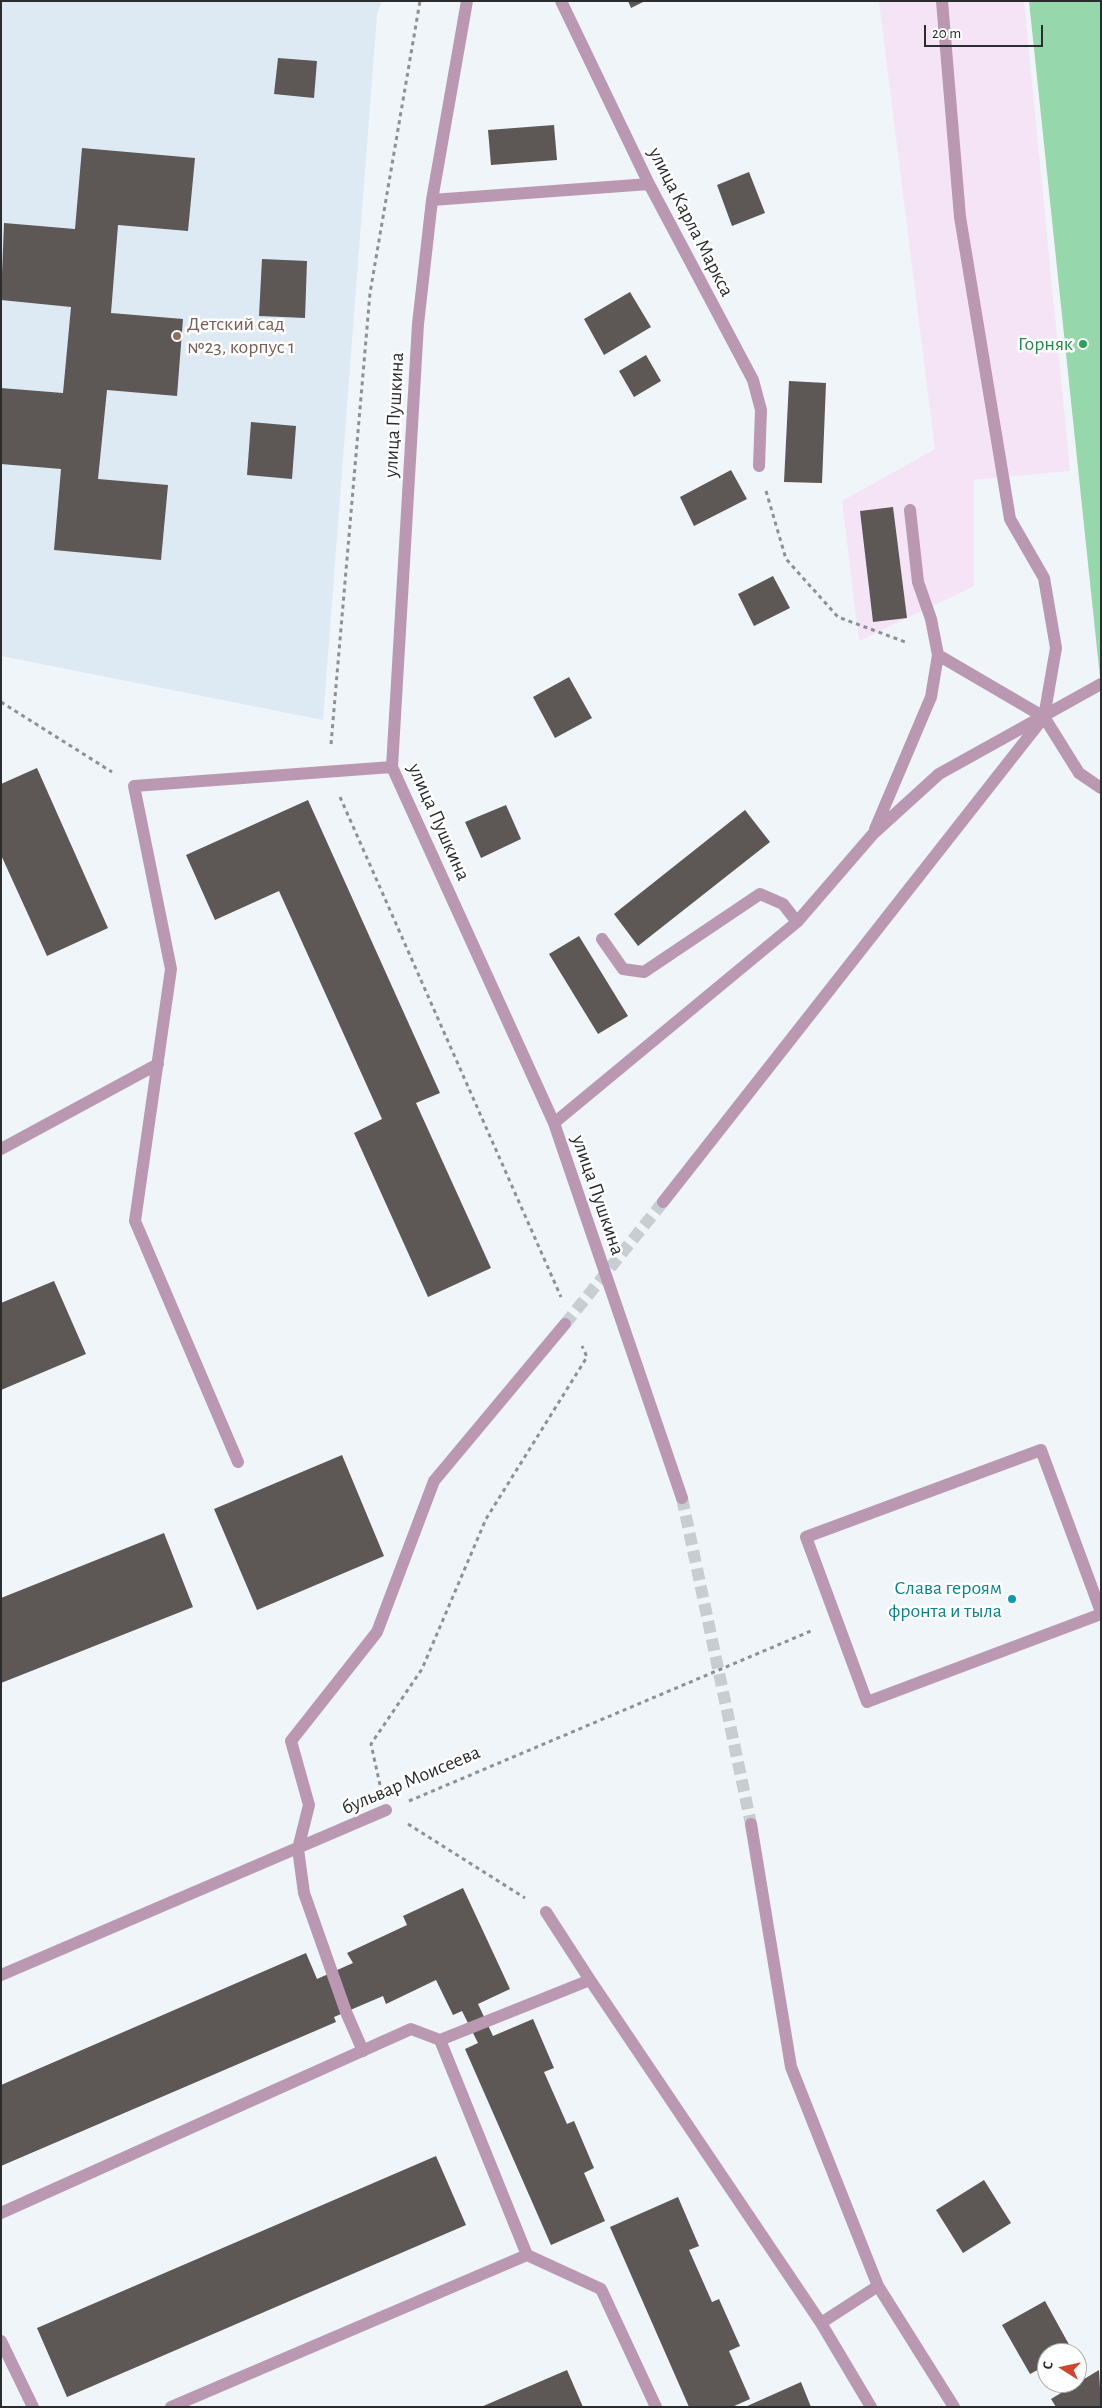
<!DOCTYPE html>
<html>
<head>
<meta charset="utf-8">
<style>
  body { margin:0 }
  #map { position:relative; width:1102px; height:2408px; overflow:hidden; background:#eff5f9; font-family:"Alegreya Sans",sans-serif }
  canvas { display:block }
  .frame { position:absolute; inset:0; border:2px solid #2a2c2e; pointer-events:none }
  .north { position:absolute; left:1037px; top:2343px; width:50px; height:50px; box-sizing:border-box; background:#fff; border:1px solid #aaabab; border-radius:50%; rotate:280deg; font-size:14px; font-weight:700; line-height:20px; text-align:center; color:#2a2c2e }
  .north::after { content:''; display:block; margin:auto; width:18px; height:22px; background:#d0452b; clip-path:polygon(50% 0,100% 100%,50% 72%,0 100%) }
  .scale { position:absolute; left:924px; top:25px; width:119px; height:22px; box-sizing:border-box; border:2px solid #2a2c2e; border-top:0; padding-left:6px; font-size:15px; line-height:18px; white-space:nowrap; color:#2a2c2e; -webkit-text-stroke:4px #fff; paint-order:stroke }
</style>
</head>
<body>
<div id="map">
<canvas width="1102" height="2408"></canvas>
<div class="frame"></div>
<div class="north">С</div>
<div class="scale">20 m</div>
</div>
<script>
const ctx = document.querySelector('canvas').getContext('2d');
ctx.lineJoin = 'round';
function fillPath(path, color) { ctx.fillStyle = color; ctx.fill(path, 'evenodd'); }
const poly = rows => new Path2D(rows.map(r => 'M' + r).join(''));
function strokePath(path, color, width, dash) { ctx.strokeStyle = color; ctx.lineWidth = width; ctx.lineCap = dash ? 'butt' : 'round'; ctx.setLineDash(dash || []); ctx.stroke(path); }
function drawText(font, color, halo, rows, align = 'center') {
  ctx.font = font + ' "Alegreya Sans",sans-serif'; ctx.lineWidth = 5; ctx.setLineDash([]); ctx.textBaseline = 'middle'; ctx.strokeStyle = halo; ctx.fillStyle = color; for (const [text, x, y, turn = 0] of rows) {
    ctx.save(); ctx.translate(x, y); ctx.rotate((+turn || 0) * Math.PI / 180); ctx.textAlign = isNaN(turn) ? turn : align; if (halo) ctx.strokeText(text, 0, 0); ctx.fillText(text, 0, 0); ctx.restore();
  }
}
const built = poly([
  [1,1,382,1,377,15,323,720,1,656]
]);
const industrial = poly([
  [879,1,1024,1,1070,471,974,480,974,586,859,641,842,501,935,449]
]);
const green = poly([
  [1029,1,1101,1,1101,687]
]);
const building = poly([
  [628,1,645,1,631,8],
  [278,58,317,61,314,98,274,94],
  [554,125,557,160,491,165,488,130],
  [82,148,195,158,188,231,118,225,111,313,183,319,177,396,107,390,98,479,168,485,161,560,54,550,61,469,1,464,1,388,63,393,71,307,1,300,4,223,75,229],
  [749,172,765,213,732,226,717,185],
  [262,259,307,261,305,318,259,316],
  [630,292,651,327,604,355,584,319],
  [646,355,661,381,634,397,619,371],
  [789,381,826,383,822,483,784,482],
  [251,422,296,426,292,479,247,475],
  [731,470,747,499,694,526,680,497],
  [893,507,907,618,873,622,860,511],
  [773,576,790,608,754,626,738,594],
  [569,677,592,718,555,738,533,697],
  [37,768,108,928,47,956,1,855,1,784],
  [308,800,440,1093,416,1103,491,1268,428,1297,354,1133,382,1119,279,891,215,920,186,855],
  [506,805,521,839,481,858,465,822],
  [745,810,770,842,638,946,614,914],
  [579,936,628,1016,598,1034,549,954],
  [54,1281,86,1354,1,1390,1,1303],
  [342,1455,384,1556,257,1610,214,1509],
  [164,1533,193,1607,1,1683,1,1598],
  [463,1888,510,1989,478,2004,493,2036,533,2019,554,2068,544,2072,567,2124,574,2121,594,2168,584,2173,605,2221,551,2245,465,2049,478,2043,462,2011,453,2015,436,1980,386,2004,383,1996,334,2017,336,2022,1,2166,1,2085,306,1953,317,1979,353,1963,347,1953,407,1925,403,1916],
  [436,2156,466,2225,67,2397,37,2328],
  [984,2180,1011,2223,963,2253,936,2210],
  [678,2197,699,2246,689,2250,712,2302,719,2299,740,2346,729,2351,750,2399,732,2407,689,2407,610,2227],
  [1045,2301,1072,2350,1068,2353,1047,2353,1047,2365,1030,2374,1002,2325],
  [567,2370,583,2407,481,2407],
  [1099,2370,1101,2407,1056,2407,1051,2399],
  [801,2382,811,2407,745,2407]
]);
const minorTunnel = poly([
  [565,1324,663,1202],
  [682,1498,751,1824]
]);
const path = poly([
  [766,491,786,559,838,617,908,643],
  [1,702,112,772],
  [331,744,370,293,420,1],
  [340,797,561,1297],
  [380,1785,371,1744,422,1669,486,1519,587,1357,582,1346],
  [409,1801,811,1631],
  [408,1824,525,1898]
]);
const minor = poly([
  [467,1,432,200,418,324,392,767,554,1123,682,1498],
  [561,1,649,184,753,380,761,410,759,466],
  [432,200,649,184],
  [938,655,1044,717,1079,773,1101,788],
  [875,829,931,697,938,655,931,619,918,582,910,510],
  [602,939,623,969,644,972,760,894,783,904,797,922],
  [554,1123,797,922,873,834,939,774,1101,684],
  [1,1149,158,1064],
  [663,1202,1044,717,1056,648,1044,578,1010,519,960,217,942,1],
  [238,1462,135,1221,171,969,134,786,392,767],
  [1101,1612,1041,1450,806,1537,867,1702,1101,1614],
  [751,1824,791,2067,878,2286,954,2407],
  [546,1912,590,1980,821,2323,871,2407],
  [1,1975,386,1810],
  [440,2040,527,2255,601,2289,656,2407],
  [363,2051,346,2012,304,1893,298,1849,309,1805,291,1741,377,1632,434,1481,565,1324],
  [1,2213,411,2029,440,2040,590,1980],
  [821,2323,878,2286],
  [1,2341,33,2407],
  [171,2407,527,2255]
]);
const markers = [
  [177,336,5,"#8d6e63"],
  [1083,344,5,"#2e9e5b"],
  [1012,1599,5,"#0f9aa8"]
];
const streetNames = [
  ["улица Карла Маркса",691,222,63],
  ["улица Пушкина",394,415,-87],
  ["улица Пушкина",439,822,66],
  ["улица Пушкина",598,1195,71],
  ["бульвар Моисеева",411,1780,-23]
];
const educationNames = [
  ["Детский сад",187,324],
  ["№23, корпус 1",187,347]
];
const leisureNames = [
  ["Горняк",1073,344]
];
const cultureNames = [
  ["Слава героям",1002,1588],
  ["фронта и тыла",1002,1611]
];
fillPath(built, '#deeaf3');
fillPath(industrial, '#f4e4f6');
fillPath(green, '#96d7ab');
fillPath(building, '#5d5756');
strokePath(minorTunnel, '#c8cdd0', 12, [12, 6]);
strokePath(path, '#8d9194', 3, [4, 4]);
strokePath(minor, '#ba98b2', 12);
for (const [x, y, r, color] of markers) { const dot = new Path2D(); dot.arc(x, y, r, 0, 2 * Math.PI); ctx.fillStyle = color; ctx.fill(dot); strokePath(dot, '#fff', 2); }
drawText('20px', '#2a2c2e', '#fff', streetNames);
drawText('20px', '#785e54', '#fff', educationNames, 'left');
drawText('20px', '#27864d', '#fff', leisureNames, 'right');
drawText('20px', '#0d838f', '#fff', cultureNames, 'right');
</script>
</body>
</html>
